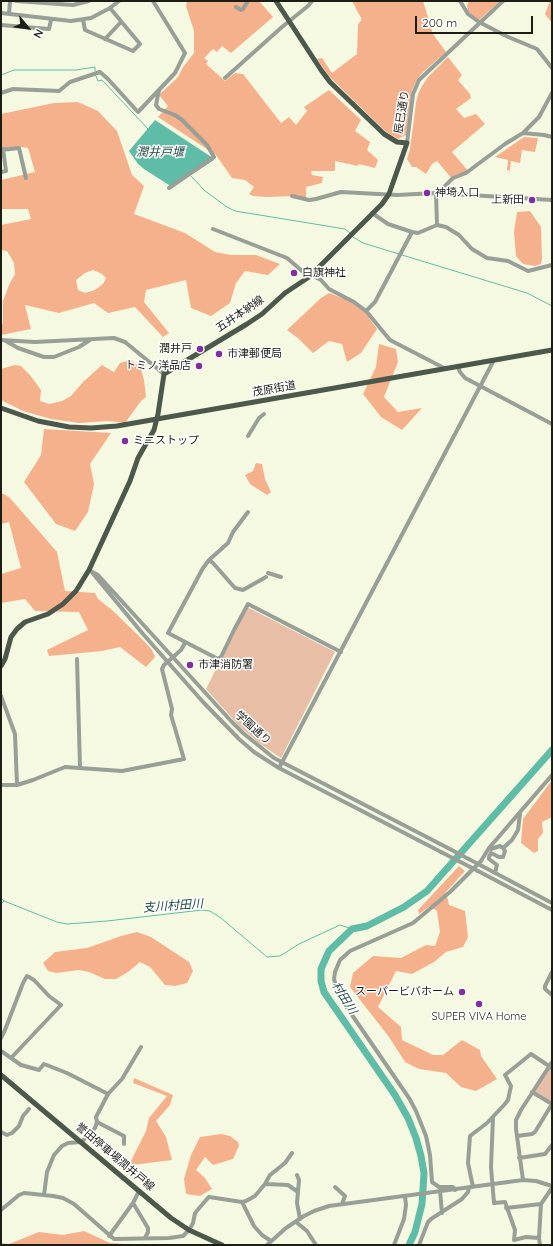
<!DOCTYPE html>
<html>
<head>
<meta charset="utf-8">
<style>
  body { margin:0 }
  #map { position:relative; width:553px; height:1246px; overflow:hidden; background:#f6f9e2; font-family:Quicksand,sans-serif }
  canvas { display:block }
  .frame { position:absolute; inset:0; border:2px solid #1c1d14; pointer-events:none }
  .north { position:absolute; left:8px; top:8px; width:40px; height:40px; -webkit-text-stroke:3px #fff; paint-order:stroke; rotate:119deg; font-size:11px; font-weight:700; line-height:16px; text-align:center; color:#1c1d14 }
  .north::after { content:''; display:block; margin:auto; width:14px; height:18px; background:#1c1d14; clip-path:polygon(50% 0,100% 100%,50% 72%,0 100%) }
  .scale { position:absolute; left:415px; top:16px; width:118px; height:18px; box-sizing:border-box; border:2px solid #1c1d14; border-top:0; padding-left:5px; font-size:12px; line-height:14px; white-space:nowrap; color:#1c1d14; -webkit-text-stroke:3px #fff; paint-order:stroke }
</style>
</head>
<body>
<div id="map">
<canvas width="553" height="1246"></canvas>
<div class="frame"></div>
<div class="north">N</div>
<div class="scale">200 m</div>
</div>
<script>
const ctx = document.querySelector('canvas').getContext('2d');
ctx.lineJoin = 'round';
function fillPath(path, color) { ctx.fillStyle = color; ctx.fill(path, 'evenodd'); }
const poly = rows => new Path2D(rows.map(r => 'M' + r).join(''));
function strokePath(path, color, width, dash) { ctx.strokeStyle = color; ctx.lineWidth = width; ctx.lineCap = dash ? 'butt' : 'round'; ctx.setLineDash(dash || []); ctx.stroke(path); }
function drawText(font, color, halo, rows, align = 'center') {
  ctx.font = font + ' Quicksand,"Noto Sans JP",sans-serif'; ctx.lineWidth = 3; ctx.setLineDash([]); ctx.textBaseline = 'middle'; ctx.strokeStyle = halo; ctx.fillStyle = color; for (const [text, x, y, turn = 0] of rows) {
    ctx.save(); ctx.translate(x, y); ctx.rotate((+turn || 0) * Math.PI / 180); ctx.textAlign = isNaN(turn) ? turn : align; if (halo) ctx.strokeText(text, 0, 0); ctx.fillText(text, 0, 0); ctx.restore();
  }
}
const green = poly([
  [249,608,335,652,281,758,259,743,240,727,206,689,246,609],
  [549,1066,552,1068,552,1104,532,1092]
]);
const forest = poly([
  [187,1,247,1,249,2,250,1,259,1,273,17,231,53,222,46,217,52,213,49,204,58,208,61,206,64,225,81,235,73,243,74,281,123,289,117,296,125,307,111,304,107,329,90,361,120,355,131,370,142,367,150,378,160,375,168,359,164,358,166,335,161,335,171,311,171,312,175,323,177,322,183,306,187,306,199,294,196,267,197,253,196,249,194,254,187,245,180,232,178,216,155,158,117,168,106,159,95,178,77,183,67,194,53,194,31,186,6],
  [352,1,423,1,433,34,446,52,423,72,418,78,412,90,406,135,398,139,385,131,342,89,328,75,317,59,322,58,332,73,357,54,358,24,361,21,361,18],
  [469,1,500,1,478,21,468,11,468,9,467,6],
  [550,1,552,1,552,23,545,14],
  [448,57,462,75,458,80,470,94,471,98,456,109,464,118,476,114,485,124,452,152,469,172,453,180,437,161,432,164,426,174,416,167,412,167,407,159,410,149,416,103,418,94,422,86,428,77],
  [78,102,98,111,117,131,132,175,144,186,134,214,185,233,215,252,231,255,256,255,280,264,268,275,245,271,236,283,230,303,211,316,191,308,186,280,146,290,144,302,169,333,163,337,135,307,108,313,94,303,59,313,25,305,31,329,1,335,1,326,3,323,3,301,9,285,15,274,14,263,7,251,1,250,1,225,31,219,28,209,1,209,1,180,35,172,28,148,22,147,1,149,1,114,54,103],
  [93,270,102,274,106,278,103,284,95,290,85,293,78,290,76,280,85,273],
  [524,137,538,138,535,152,522,150,520,163,511,161,510,171,507,170,508,160,495,157],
  [530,211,541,227,542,259,541,264,535,266,523,264,516,256,514,232,517,212],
  [329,293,359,304,377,329,361,353,347,362,342,344,329,341,313,353,299,339,287,330,321,298],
  [379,344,396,349,398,362,384,397,398,412,422,408,402,430,381,417,363,394,376,367],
  [130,360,140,366,144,380,146,397,141,401,125,423,108,421,79,423,51,419,23,411,1,400,1,369,15,365,21,366,30,375,41,390,40,401,49,404,62,401,71,396,83,382,102,365,114,372,120,363],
  [44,429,111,433,90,464,94,484,88,512,75,531,56,524,24,482,41,455],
  [256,463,262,464,265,479,271,492,267,495,250,484,245,475,253,471],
  [1,494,4,494,10,498,57,552,65,591,95,593,98,599,112,610,144,641,152,650,155,657,146,667,120,647,102,651,49,656,47,650,88,630,79,612,35,611,25,599,1,603,1,574,21,568,9,522,1,524],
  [552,780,552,817,542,822,543,833,538,839,538,851,534,853,521,843,523,819],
  [459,866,465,871,446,892,449,905,465,911,468,937,463,947,446,952,434,962,412,974,396,971,378,1007,401,1027,402,1040,433,1055,443,1055,462,1040,480,1050,481,1056,497,1079,476,1091,461,1087,446,1073,419,1069,405,1062,389,1037,350,987,353,973,373,956,401,958,426,945,435,946,440,932,437,911,430,906,419,914,418,910],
  [137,932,151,937,189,962,193,971,187,983,175,986,165,985,150,967,140,962,128,972,116,979,105,979,89,972,79,970,56,973,48,971,43,963,55,952,87,948,121,936],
  [134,1078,173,1095,170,1105,156,1121,166,1137,172,1160,132,1165,131,1161,146,1131,149,1118,167,1096,133,1083],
  [221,1134,230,1136,238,1142,239,1146,233,1159,213,1165,205,1157,196,1170,205,1178,212,1189,200,1196,186,1194,184,1179,191,1155,200,1137],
  [84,1231,110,1243,138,1245,1,1245,1,1243,9,1244,39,1232,63,1235]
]);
const water = poly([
  [155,120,213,158,214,160,172,187,144,169,138,164,129,151]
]);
const stream = poly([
  [95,74,98,81,102,80,148,129],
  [1,75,14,70,76,70,95,67,95,71],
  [191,176,205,191,227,207,235,211,339,228,345,229,350,233],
  [353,237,363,243,399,254],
  [402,255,527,293,552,306],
  [1,898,4,901,57,922,67,924,107,921,202,910,210,911,221,918,267,957,280,956,299,944,340,925,352,929],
  [1,904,4,901]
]);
const river = poly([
  [409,1245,415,1232,422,1204,424,1173,421,1156,416,1138,408,1118,395,1095,324,992,321,981,321,969,329,951,352,929,367,926,404,907,427,891,552,750]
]);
const minor = poly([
  [16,1,73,5,89,1],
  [460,1,468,14,479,22,506,36,537,49,552,68],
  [236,7,241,10,243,9,248,1],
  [1,13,71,21,91,18,110,8,119,1],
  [9,14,10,1],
  [83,20,85,30,133,51,140,44,110,8],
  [1,25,49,29,51,20],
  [105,39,121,22],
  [225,78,282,27,308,6,312,1],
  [159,90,156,105,159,109,175,115,182,120,207,145,214,157,169,188],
  [1,93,13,89,59,91,70,82,100,72,108,79,138,112,175,73,185,53,153,1],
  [523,133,544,135,552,137],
  [407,143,413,94,419,80,503,1],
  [1,150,19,148,26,178],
  [1,172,6,171,3,149],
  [436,193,437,225],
  [438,193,453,178,466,173,505,144,523,133,539,117,552,93],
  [292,196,309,200,316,199,341,192,397,195,436,193,552,200],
  [372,213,388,224,412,232,418,233,437,225,446,227,459,235,472,249,487,258,508,261,528,271,552,265],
  [213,229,287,258,309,277],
  [311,275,321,280,329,289,354,302,366,311,390,340,446,369],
  [366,311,375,302,412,232],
  [1,340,35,342,114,338,125,342,164,374],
  [6,341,18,348,44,357,54,357,79,347,90,340],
  [458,367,460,372,465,378,552,424],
  [248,436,259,418,264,414],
  [248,512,233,532,228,543,209,560,203,568,168,633,218,659,221,657,234,630,248,604,341,652],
  [209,560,213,563,235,588,243,590,266,577],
  [89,570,98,575,231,721,243,733,274,758,446,847],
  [90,570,143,634,203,702,239,739,254,752,279,768,441,852],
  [268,573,281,577],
  [77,659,80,767],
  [1,696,15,734,17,785],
  [279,768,494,360],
  [1,785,17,785,33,780,65,767,122,771,184,759,171,715,172,709,162,669,164,665,181,650,185,643],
  [489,848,491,849,500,846,503,848,505,851,503,857,499,857,491,853,489,857,489,859,497,865,495,873],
  [503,848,512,840,518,830,520,814],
  [482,866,552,903],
  [478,871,552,910],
  [552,972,545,986,545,989,552,995],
  [1,1038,5,1030,23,983,27,976,34,980,49,996,61,1005,11,1058],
  [1,1051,21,1065,39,1070,44,1064,67,1073,108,1094],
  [493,1117,491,1167,494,1203,505,1202,515,1230,514,1240,526,1237,539,1238],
  [97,1122,124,1136,124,1144],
  [1,1132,7,1135,12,1133,19,1126,23,1116,29,1109],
  [517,1136,532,1134,535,1132,552,1104,532,1092],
  [519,1158,545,1154,552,1145],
  [297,1175,299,1180,297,1203,300,1219],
  [523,1180,516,1129,516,1120,521,1110,552,1062],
  [265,1184,288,1185,298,1192],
  [335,1187,345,1196,342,1204],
  [473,1187,468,1163,470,1136,487,1123,504,1105,508,1100,511,1086,505,1075,531,1054,552,1068],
  [455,1190,453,1187,439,1187,432,1182,430,1155,426,1136,416,1111,409,1098,339,996,334,979,335,972,340,960,350,951,413,923,450,892,481,861,489,848,552,775],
  [440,1191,442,1213],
  [44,1195,47,1172,54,1155,62,1146,68,1143,81,1142,88,1136,95,1128,97,1122,96,1117,108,1094,122,1079,141,1047],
  [242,1202,254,1226,262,1235,271,1241],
  [133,1203,148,1228,148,1232,145,1238],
  [506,1208,541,1204],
  [1,1210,19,1195,24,1193,53,1196,63,1198,74,1204,114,1239,169,1238,183,1236,189,1230,193,1223,195,1213,207,1199,209,1197,242,1202,246,1201,255,1196,265,1184,270,1175,285,1163,292,1153],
  [296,1222,307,1231,316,1245],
  [109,1236,133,1203,139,1191],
  [267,1245,286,1228,304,1216,314,1211,329,1206,523,1180,536,1181,552,1186],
  [394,1245,404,1219,406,1205,405,1196],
  [419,1245,428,1222,431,1219,462,1199,468,1192,469,1188],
  [540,1245,539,1238,541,1204,552,1188]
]);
const major = poly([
  [1,408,38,421,69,427,91,428,117,426,552,350],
  [1,666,5,659,11,637,17,629,25,622,48,614,63,604,76,591,89,570,130,481,138,458,154,430,158,414,164,374,247,324,262,314,285,293,309,277,382,204,389,194,407,143,397,142,384,134,330,82,321,70,276,1],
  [1,1075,171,1218,189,1230,222,1245]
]);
const minorBridge = poly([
  [446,847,482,866],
  [441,852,478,871]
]);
const markers = [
  [427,193,4,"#812f9e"],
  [532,200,4,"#812f9e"],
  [294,273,4,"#812f9e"],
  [200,349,4,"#812f9e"],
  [219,354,4,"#812f9e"],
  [199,366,4,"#812f9e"],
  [125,441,4,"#812f9e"],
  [190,665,4,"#812f9e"],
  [462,992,4,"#812f9e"],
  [479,1004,4,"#812f9e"]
];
const streetNames = [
  ["辰巳通り",402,112,-81],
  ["五井本納線",240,314,-34],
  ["茂原街道",274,389,-10],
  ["学園通り",253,728,42],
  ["誉田停車場潤井戸線",115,1157,40]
];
const poiNames = [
  ["神埼入口",435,193],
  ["上新田",524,200,"right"],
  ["白旗神社",302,273],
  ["潤井戸",192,349,"right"],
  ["市津郵便局",227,354],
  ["トミノ洋品店",191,366,"right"],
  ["ミニストップ",133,441],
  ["市津消防署",198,665],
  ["スーパービバホーム",454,992,"right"],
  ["SUPER VIVA Home",479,1017,"center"]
];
const waterNames = [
  ["潤井戸堰",160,152],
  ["支川村田川",173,906,-4],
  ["村田川",344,998,58]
];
fillPath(green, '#e8bea6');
fillPath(forest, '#f5b18b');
fillPath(water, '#5fbca6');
strokePath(stream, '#5fbca6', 1);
strokePath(river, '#5fbca6', 7);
strokePath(minor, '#989f97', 4);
strokePath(major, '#4b584b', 5);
strokePath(minorBridge, '#989f97', 4);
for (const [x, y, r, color] of markers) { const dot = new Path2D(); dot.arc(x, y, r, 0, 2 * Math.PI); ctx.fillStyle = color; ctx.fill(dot); strokePath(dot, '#fff', 1.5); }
drawText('11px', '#1c1d14', '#fff', streetNames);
drawText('11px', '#1c1d14', '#fff', poiNames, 'left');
drawText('italic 12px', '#234c42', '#fff', waterNames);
</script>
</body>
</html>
